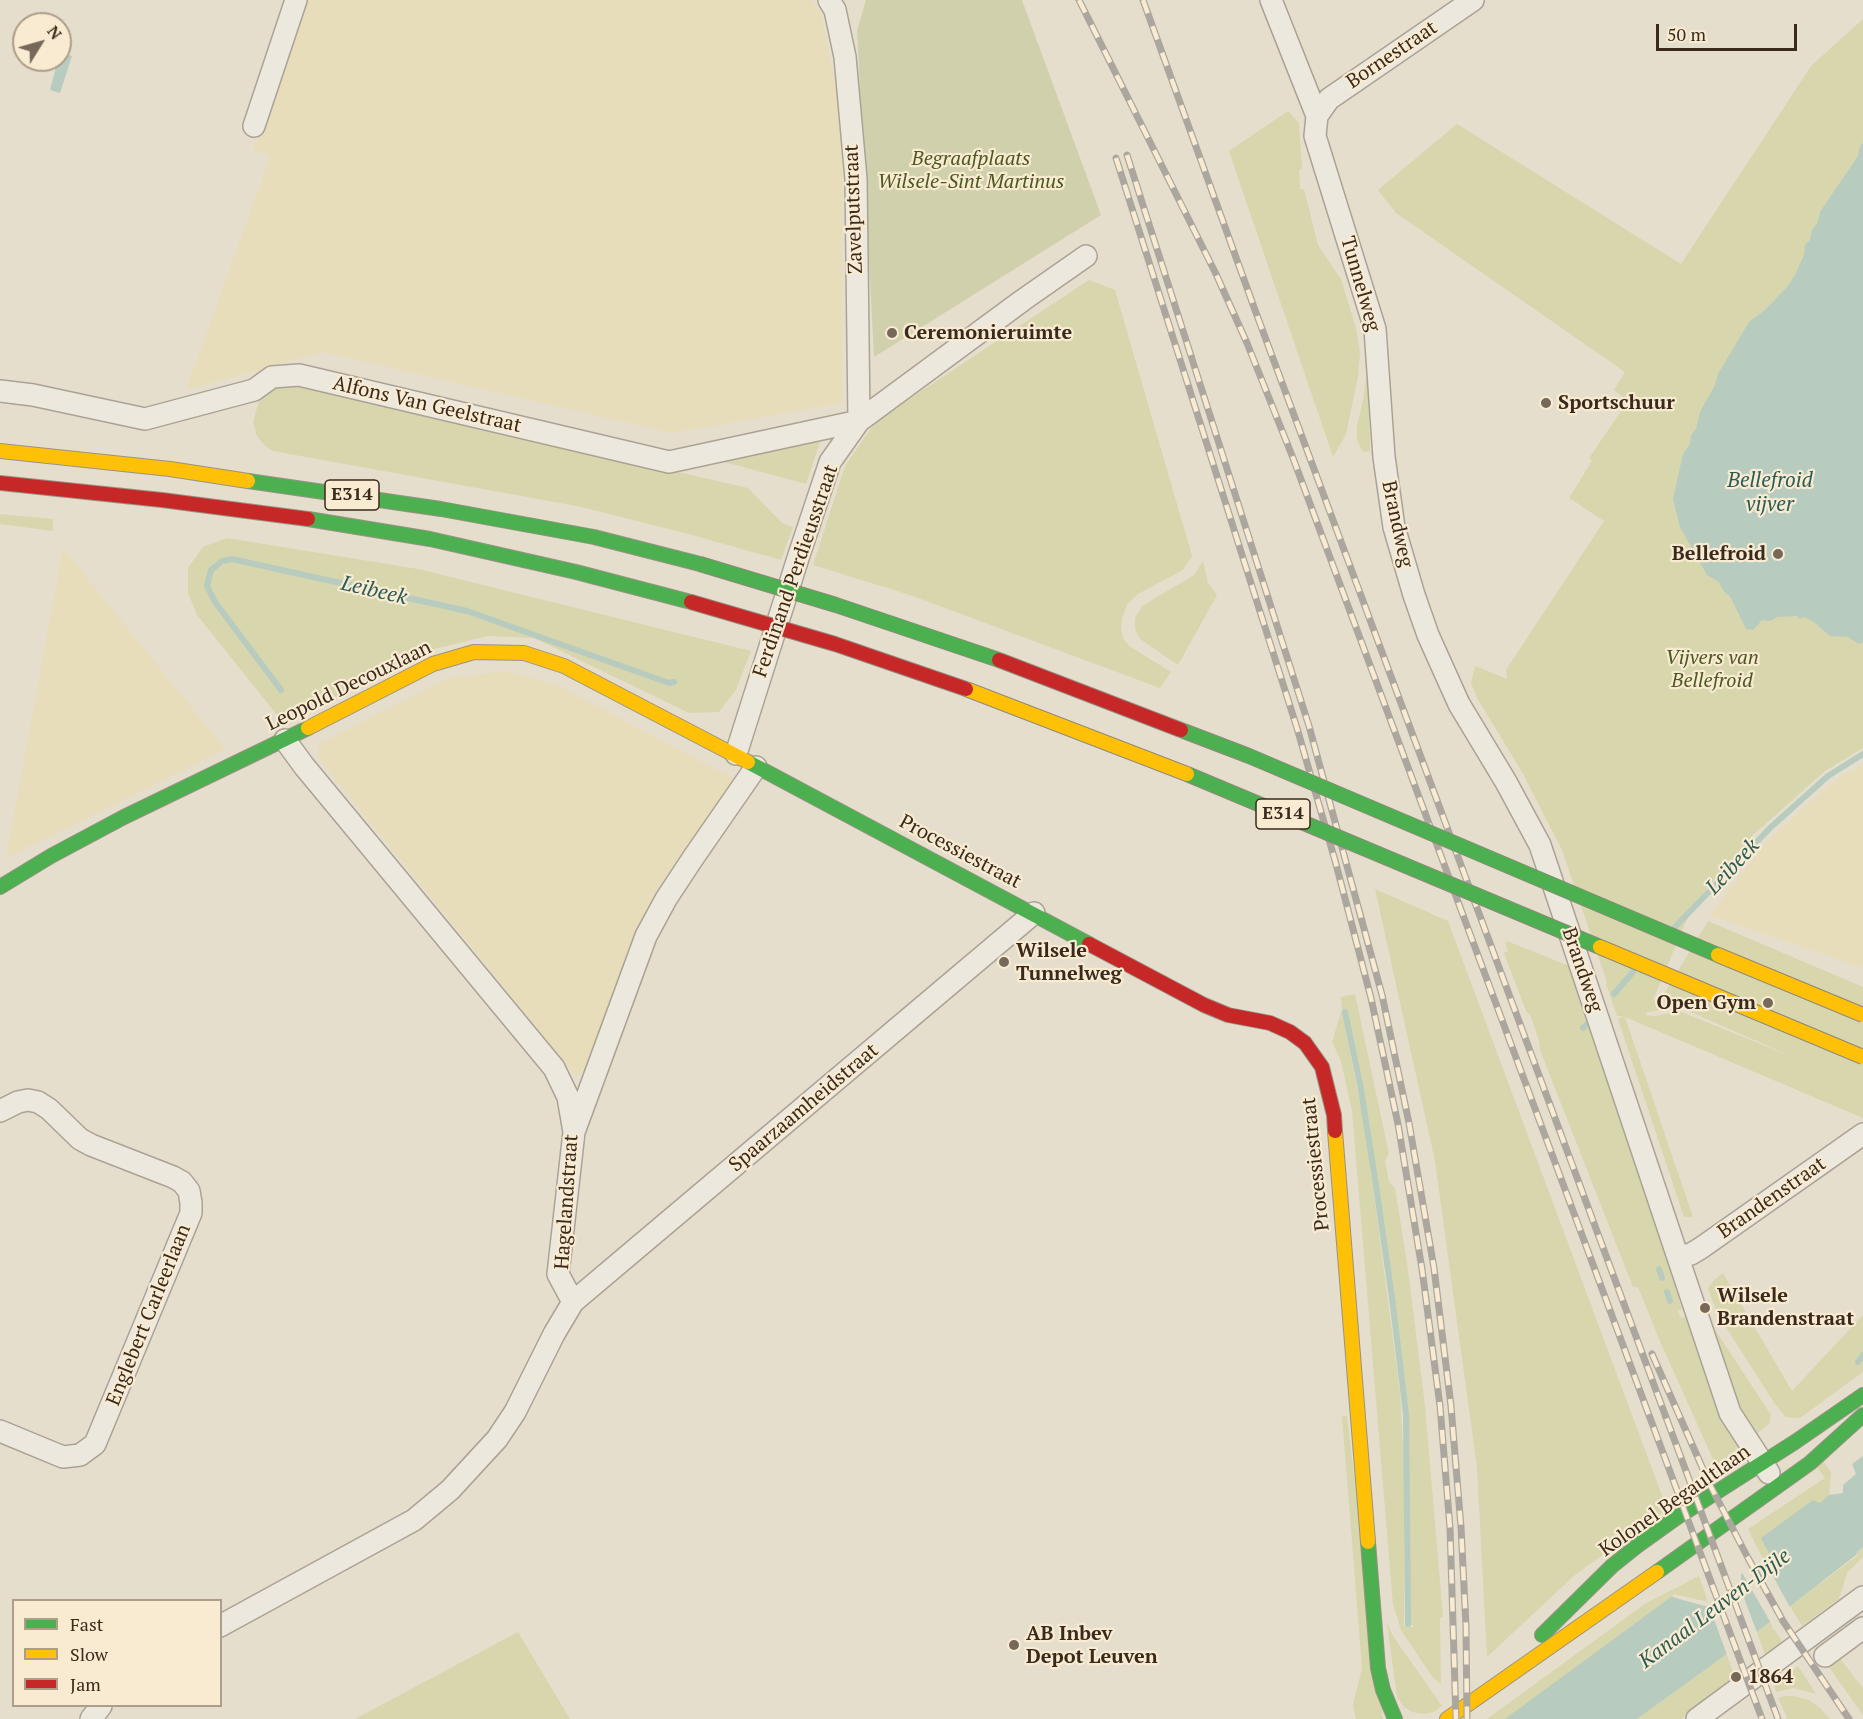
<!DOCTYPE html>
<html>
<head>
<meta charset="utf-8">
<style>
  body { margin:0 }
  #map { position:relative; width:1863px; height:1719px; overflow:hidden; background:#e6decc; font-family:"PT Serif",serif }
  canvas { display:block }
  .legend { position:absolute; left:12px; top:1599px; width:210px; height:108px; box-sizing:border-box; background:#f8ebd1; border:2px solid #ac9e89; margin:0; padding:8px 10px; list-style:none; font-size:18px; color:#3a2a1c }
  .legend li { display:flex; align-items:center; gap:12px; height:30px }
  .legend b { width:30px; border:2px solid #ac9e89 }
  .north { position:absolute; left:12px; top:12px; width:60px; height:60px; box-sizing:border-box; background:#f8ebd1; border:2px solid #ac9e89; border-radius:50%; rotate:53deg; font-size:16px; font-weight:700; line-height:24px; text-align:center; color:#3a2a1c }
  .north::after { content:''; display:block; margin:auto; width:21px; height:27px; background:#76695a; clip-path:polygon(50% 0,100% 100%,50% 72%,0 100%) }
  .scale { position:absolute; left:1656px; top:24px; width:141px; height:27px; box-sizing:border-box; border:3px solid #3a2a1c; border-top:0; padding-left:8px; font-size:18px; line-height:21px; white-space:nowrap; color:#3a2a1c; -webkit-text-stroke:4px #f8ebd1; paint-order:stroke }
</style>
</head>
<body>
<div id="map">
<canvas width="1863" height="1719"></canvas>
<ul class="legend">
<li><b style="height:8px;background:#4caf50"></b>Fast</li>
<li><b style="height:8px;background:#ffc107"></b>Slow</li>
<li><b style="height:8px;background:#c62828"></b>Jam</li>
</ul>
<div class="north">N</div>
<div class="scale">50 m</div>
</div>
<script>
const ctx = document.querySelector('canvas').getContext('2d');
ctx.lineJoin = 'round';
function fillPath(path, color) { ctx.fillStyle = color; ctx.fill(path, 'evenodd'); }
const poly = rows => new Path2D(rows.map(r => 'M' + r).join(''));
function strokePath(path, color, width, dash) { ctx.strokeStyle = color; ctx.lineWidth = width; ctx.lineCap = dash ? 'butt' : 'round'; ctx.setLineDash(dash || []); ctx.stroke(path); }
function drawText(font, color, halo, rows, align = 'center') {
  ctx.font = font + ' "PT Serif",serif'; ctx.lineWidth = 4.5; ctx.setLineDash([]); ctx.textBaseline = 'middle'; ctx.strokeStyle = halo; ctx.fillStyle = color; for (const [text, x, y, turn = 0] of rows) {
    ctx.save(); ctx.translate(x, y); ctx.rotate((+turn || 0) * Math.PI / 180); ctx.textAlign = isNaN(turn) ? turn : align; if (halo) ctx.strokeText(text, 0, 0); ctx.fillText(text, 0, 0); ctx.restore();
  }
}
const farmland = poly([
  [307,0,812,0,821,12,842,121,842,403,672,433,323,352,186,390,271,155,253,151],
  [63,548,225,749,6,858],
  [505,671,555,684,734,779,654,894,629,946,587,1068,576,1076,318,758,319,744,447,679],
  [1863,764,1863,968,1710,915,1767,842,1831,783]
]);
const green = poly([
  [1863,19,1863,748,1825,771,1753,835,1693,905,1653,1000,1673,1008,1647,1012,1646,1015,1655,1016,1679,1011,1793,1057,1661,999,1708,921,1863,987,1863,1118,1625,1017,1693,1217,1684,1217,1618,1019,1624,1016,1617,1016,1606,984,1607,982,1562,850,1522,772,1477,698,1471,683,1475,666,1507,679,1506,670,1604,521,1569,498,1592,461,1589,458,1628,401,1614,390,1625,372,1396,213,1378,190,1457,124,1681,264,1811,66],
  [1288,111,1299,123,1302,169,1299,170,1300,189,1304,189,1318,245,1341,279,1356,328,1360,353,1358,377,1346,434,1333,457,1229,151],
  [1089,280,1115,290,1192,556,1183,570,1138,594,1128,603,1122,618,1121,628,1123,638,1129,646,1171,672,1160,688,910,595,813,565,845,466,876,421],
  [1368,364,1370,451,1363,452,1357,440,1357,425,1363,401],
  [278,385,296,385,748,488,782,523,793,527,781,560,692,535,582,507,273,451,265,446,257,436,253,422,259,401,268,391],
  [821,439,806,484,717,460],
  [0,514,53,519,53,531,0,524],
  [227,538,418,569,751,651,736,690,719,712,689,713,534,638,488,636,430,650,289,721,277,715,197,615,188,593,188,568,203,547],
  [1203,561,1208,583,1217,595,1178,665,1140,639,1135,629,1135,618,1142,606,1194,575],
  [1375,889,1448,921,1667,1509,1575,1575,1487,1657,1477,1468,1435,1161],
  [1507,941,1574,968,1678,1286,1675,1288,1676,1292,1680,1291,1681,1295,1678,1297,1682,1309,1678,1311,1681,1318,1689,1316,1740,1446,1727,1457,1724,1470,1720,1475,1659,1339,1638,1287,1633,1287,1540,1050,1539,1040,1531,1017,1526,1011,1504,953,1508,951,1505,943],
  [1355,994,1389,1154,1385,1161,1389,1182,1395,1188,1408,1270,1425,1406,1443,1617,1440,1618,1441,1684,1433,1678,1401,1630,1393,1605,1352,1111,1341,1061,1332,1042,1342,1009,1341,997],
  [1342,1010,1347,1017,1369,1137,1389,1271,1405,1398,1407,1437,1409,1625,1413,1625,1413,1627,1404,1626,1404,1466,1400,1393,1366,1134],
  [1723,1273,1792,1391,1863,1315,1863,1372,1800,1418,1786,1417,1775,1404,1718,1315,1708,1289,1714,1280],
  [1706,1310,1712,1325,1771,1415,1769,1424,1755,1435,1741,1415],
  [1342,1416,1347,1416,1383,1719,1356,1719,1353,1705,1362,1668],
  [1823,1461,1831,1472,1829,1497,1820,1503,1771,1557,1764,1561,1748,1529,1825,1478,1817,1467],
  [1863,1547,1863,1557,1847,1573,1839,1599,1802,1626,1790,1606,1857,1556,1858,1551],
  [1699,1576,1708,1602,1674,1594,1672,1596,1684,1600,1506,1719,1487,1719,1646,1603],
  [1770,1622,1773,1627,1771,1628,1775,1630,1782,1641,1765,1655,1757,1632],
  [1387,1623,1393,1636,1442,1706,1434,1712,1423,1714,1412,1712,1404,1707,1397,1697],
  [518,1632,570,1719,355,1719],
  [1726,1653,1736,1679,1681,1719,1637,1719],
  [1837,1655,1863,1688,1863,1715,1826,1663],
  [1798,1666,1816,1694,1793,1688,1776,1692,1774,1686],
  [1784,1696,1794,1696,1809,1700,1820,1708,1830,1719,1786,1719,1787,1717,1778,1698]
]);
const cemetery = poly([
  [866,0,1022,0,1101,215,874,357,857,31]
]);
const water = poly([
  [61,52,72,56,60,93,50,90,58,60,60,60],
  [1863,143,1863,642,1859,644,1848,637,1830,636,1814,622,1804,617,1799,619,1797,616,1777,617,1770,621,1762,620,1753,630,1746,629,1731,598,1723,590,1719,582,1707,575,1680,527,1673,499,1683,454,1690,444,1691,435,1696,429,1700,412,1715,385,1718,374,1749,322,1765,310,1787,287,1795,275,1804,255,1805,245,1810,240,1812,230,1818,222,1820,212,1858,156,1860,146],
  [1863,1456,1863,1547,1858,1551,1856,1555,1757,1632,1637,1719,1505,1719,1671,1597,1709,1607,1741,1583,1741,1574,1771,1557,1761,1538,1813,1500,1820,1503,1829,1495,1843,1493,1843,1485,1856,1474,1852,1464]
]);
const pier = poly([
  [1763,1558,1791,1609,1772,1625,1741,1571],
  [1738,1582,1758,1635,1727,1655,1708,1603]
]);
const stream = poly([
  [281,690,215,602,207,586,211,570,222,561,232,559,467,611,669,683,674,682],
  [1675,927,1771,827,1828,776,1863,754],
  [1614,994,1633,972],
  [1345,1012,1360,1084,1375,1179,1392,1298,1406,1414,1408,1624],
  [1583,1028,1588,1023],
  [1659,1269,1662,1278],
  [1667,1292,1670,1301],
  [1858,1362,1863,1355]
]);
const street = poly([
  [829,0,835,10,845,57,856,179,859,421],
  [1271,0,1317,116],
  [1473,0,1329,99,1317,116,1315,136,1375,329,1384,457,1394,527,1414,595,1428,635,1459,704,1506,782,1540,845,1730,1413,1769,1473],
  [254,126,296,0],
  [0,391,33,395,145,419,254,390,272,377,299,375,669,462,859,421],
  [285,740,304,766,554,1068,568,1097,574,1132,558,1274,573,1302],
  [736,754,799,555,830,462,859,421,1023,300,1086,256],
  [0,1111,18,1102,28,1100,38,1102,49,1109,80,1139,91,1145,173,1177,182,1182,189,1191,191,1203,191,1213,95,1444,80,1455,63,1457,0,1431],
  [574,1132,646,936,666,899,693,858,756,767],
  [1678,1257,1691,1254,1701,1248,1863,1134],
  [220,1626,414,1520,450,1490,497,1439,515,1412,554,1334,573,1302,1034,913],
  [1825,1656,1863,1628],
  [91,1719,101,1706],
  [1697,1719,1863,1597]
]);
const fast = poly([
  [248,481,441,509,594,537,700,564],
  [308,519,430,539,576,572,691,602],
  [748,762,1089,944],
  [0,887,51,856,124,817,308,728],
  [1368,1542,1378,1668,1383,1690,1395,1719],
  [1657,1572,1810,1463,1863,1415],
  [1542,1635,1612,1566,1637,1546,1676,1518,1795,1442,1863,1395]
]);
const slow = poly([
  [0,451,170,469,248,481],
  [308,728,433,664,474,652,524,653,564,666,748,762],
  [1335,1131,1368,1542],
  [1447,1719,1657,1572]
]);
const jam = poly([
  [0,483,162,500,308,519],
  [1089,944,1204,1005,1228,1015,1270,1023,1290,1032,1305,1043,1322,1067,1334,1115,1335,1131]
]);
const rail = poly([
  [1079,0,1216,274,1247,343,1293,458,1762,1719],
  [1143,0,1255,310,1778,1719],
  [1127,155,1309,726,1382,995,1409,1123,1434,1268,1451,1406,1461,1527,1466,1626,1467,1719],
  [1116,158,1297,728,1336,864,1371,998,1398,1124,1422,1269,1440,1406,1450,1528,1456,1719],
  [1652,1354,1710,1485,1748,1558,1783,1621,1849,1719]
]);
const fastBridge = poly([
  [700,564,836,605,999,660],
  [1181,730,1249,756,1718,955],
  [1187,774,1600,947]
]);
const slowBridge = poly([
  [966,689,1187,774],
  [1600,947,1863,1057],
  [1718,955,1863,1015]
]);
const jamBridge = poly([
  [691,602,835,644,966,689],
  [999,660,1181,730]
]);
const markers = [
  [892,333,6,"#76695a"],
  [1546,403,6,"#76695a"],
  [1778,554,6,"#76695a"],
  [1004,962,6,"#76695a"],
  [1768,1003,6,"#76695a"],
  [1705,1308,6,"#76695a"],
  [1014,1645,6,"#76695a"],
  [1736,1677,6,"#76695a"]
];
const shields = [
  [352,495,54],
  [1283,814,54]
];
const shieldNames = [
  ["E314",352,495],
  ["E314",1283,814]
];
const streetNames = [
  ["Bornestraat",1392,55,-34],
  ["Zavelputstraat",854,209,-92],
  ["Tunnelweg",1360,284,74],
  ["Alfons Van Geelstraat",427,405,13],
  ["Brandweg",1397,524,78],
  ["Ferdinand Perdieusstraat",796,571,-71],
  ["Leopold Decouxlaan",349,686,-26],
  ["Processiestraat",960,852,28],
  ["Brandweg",1582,970,71],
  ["Spaarzaamheidstraat",804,1108,-40],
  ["Processiestraat",1316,1164,-96],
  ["Brandenstraat",1772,1198,-35],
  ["Hagelandstraat",567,1202,-86],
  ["Englebert Carleerlaan",149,1315,-68],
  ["Kolonel Begaultlaan",1675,1501,-35]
];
const parkNames = [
  ["Begraafplaats",971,159],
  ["Wilsele-Sint Martinus",971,182],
  ["Vijvers van",1712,658],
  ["Bellefroid",1712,681]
];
const poiNames = [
  ["Ceremonieruimte",904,333],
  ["Sportschuur",1558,403],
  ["Bellefroid",1766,554,"right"],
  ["Wilsele",1016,951],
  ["Tunnelweg",1016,974],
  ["Open Gym",1756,1003,"right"],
  ["Wilsele",1717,1296],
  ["Brandenstraat",1717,1319],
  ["AB Inbev",1026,1634],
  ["Depot Leuven",1026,1657],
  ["1864",1748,1677]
];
const waterNames = [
  ["Bellefroid",1770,481],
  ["vijver",1770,505],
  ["Leibeek",374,591,13],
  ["Leibeek",1733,867,-47],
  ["Kanaal Leuven-Dijle",1715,1609,-37]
];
fillPath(farmland, '#e7ddbb');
fillPath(green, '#d7d6ad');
fillPath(cemetery, '#d1d0ad');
fillPath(water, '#b8cbbf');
fillPath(pier, '#e6decc');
strokePath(stream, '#b8cbbf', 6);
strokePath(street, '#aba295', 24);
strokePath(fast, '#9a9285', 16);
strokePath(slow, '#9a9285', 16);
strokePath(jam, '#9a9285', 16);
strokePath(street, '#ede8de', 21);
strokePath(fast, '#4caf50', 14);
strokePath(slow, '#ffc107', 14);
strokePath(jam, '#c62828', 14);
strokePath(rail, '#aca79e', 7);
strokePath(rail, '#f8ebd1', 4.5, [14]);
strokePath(fastBridge, '#90887c', 16, []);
strokePath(slowBridge, '#90887c', 16, []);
strokePath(jamBridge, '#90887c', 16, []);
strokePath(fastBridge, '#4caf50', 14);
strokePath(slowBridge, '#ffc107', 14);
strokePath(jamBridge, '#c62828', 14);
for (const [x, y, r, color] of markers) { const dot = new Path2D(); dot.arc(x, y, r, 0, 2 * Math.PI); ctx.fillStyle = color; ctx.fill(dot); strokePath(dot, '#f8ebd1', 2); }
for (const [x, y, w] of shields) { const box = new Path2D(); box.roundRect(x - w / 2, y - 15, w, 30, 4.5); ctx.fillStyle = '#f8ebd1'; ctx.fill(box); strokePath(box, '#3a2a1c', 1.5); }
drawText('bold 18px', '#3a2a1c', null, shieldNames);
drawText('20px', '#3a2a1c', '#f8ebd1', streetNames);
drawText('italic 20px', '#4c5821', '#f8ebd1', parkNames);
drawText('bold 20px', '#3a2a1c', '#f8ebd1', poiNames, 'left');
drawText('italic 21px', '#2b5b56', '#f8ebd1', waterNames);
</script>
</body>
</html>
